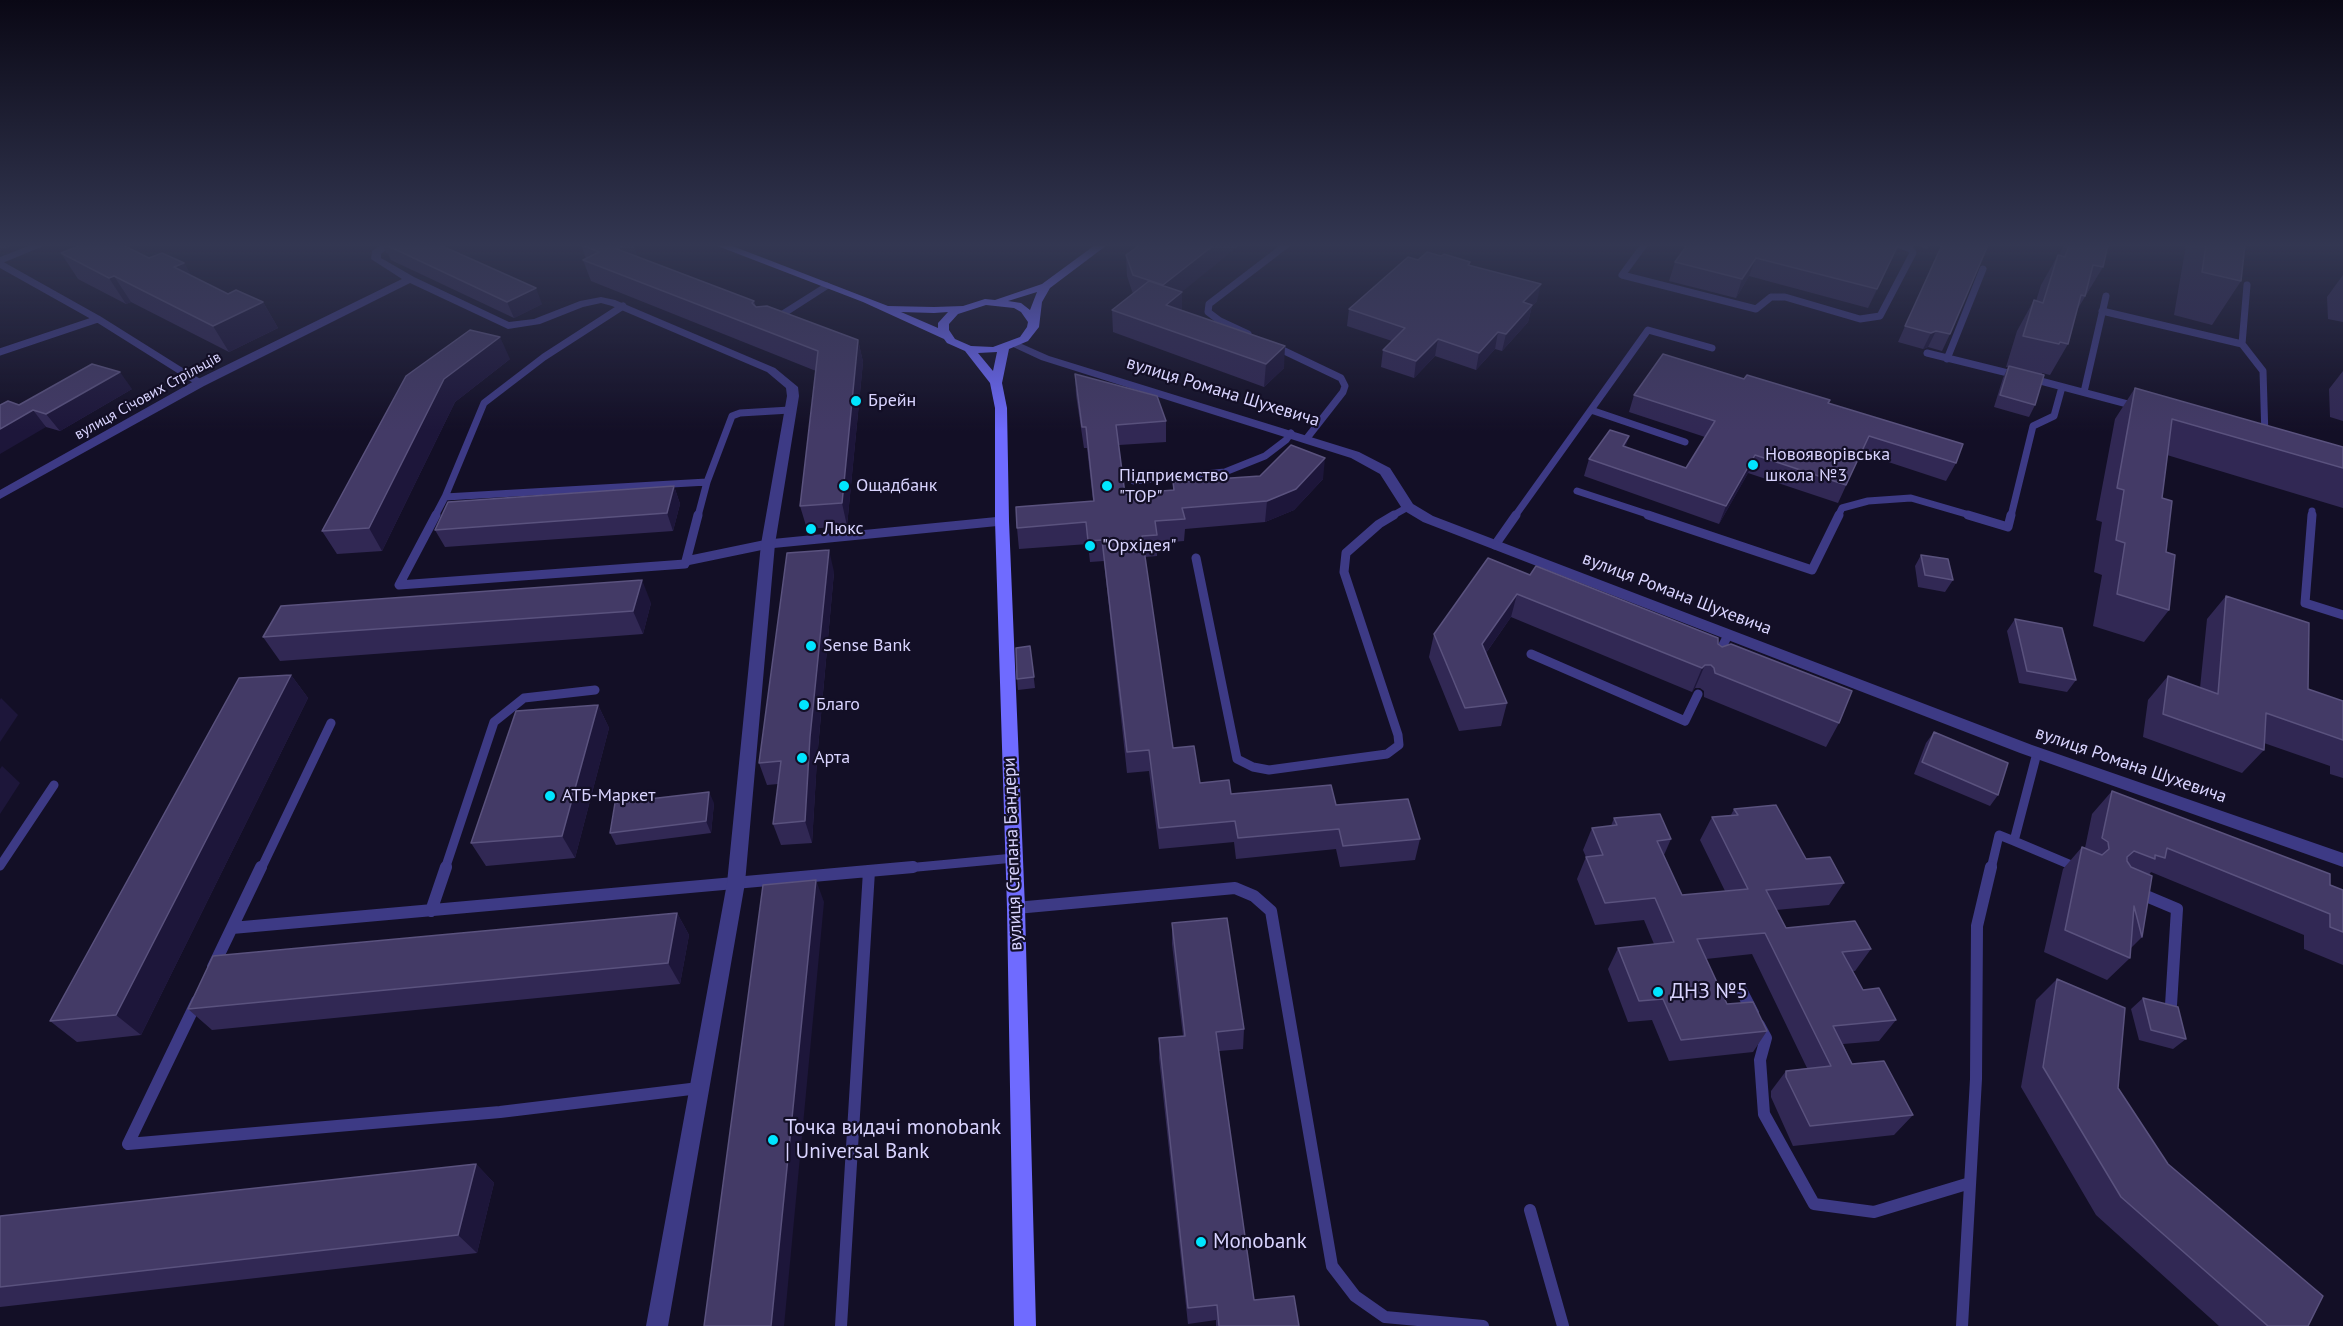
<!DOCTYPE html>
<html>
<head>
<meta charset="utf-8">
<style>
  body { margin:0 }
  canvas { display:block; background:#130f26 }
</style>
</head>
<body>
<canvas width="2343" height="1326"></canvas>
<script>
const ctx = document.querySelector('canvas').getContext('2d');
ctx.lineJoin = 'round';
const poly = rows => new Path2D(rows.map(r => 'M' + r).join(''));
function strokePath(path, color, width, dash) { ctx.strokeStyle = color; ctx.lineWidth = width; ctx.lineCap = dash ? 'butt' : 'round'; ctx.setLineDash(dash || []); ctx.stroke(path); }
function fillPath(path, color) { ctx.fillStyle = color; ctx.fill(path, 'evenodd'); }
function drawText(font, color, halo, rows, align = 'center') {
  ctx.font = font + ' "PT Sans",sans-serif'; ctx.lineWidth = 4.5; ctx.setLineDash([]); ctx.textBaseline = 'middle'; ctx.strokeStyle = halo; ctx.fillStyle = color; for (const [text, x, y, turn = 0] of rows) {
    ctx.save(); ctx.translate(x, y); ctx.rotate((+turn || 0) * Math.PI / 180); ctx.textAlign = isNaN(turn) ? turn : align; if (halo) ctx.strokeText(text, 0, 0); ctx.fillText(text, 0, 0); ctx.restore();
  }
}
const laneFar2 = poly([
  [1644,245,1622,275,1756,309,1771,297,1785,297,1860,319,1880,316,1913,253,1910,249,1900,245],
  [0,264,98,319,200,383],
  [2247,285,2242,344,2263,371,2265,437],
  [623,306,544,357,484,403,445,497,707,482,732,416,740,413,790,410],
  [2102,311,2242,344],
  [1248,334,1220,321,1208,312,1209,304,1286,245],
  [1274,346,1341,378,1345,386,1343,392,1307,438],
  [0,352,98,319],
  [1927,353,2016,375],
  [1947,359,1983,269],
  [2033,379,2135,406],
  [2084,392,2106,296],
  [1591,410,1685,442],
  [1134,481,1225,472,1265,456,1286,440,1291,433],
  [1577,491,1653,516],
  [435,516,445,497],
  [698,516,707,482],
  [1392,516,1408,507],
  [1515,516,1648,330,1712,348],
  [1838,516,1842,508,1868,501,1911,498,1973,516],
  [2011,516,2033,426,2054,416,2062,387],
  [2312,516,2312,511]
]);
const laneFar1 = poly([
  [436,515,399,585,685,564,686,561],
  [698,515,686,561,768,544,1002,521],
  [1648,515,1812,570,1839,515],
  [1968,515,2008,527,2011,515],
  [2312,515,2305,603,2343,615],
  [1495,545,1516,515],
  [1196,558,1237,759,1253,767,1269,770,1387,754,1399,745,1398,735,1344,572,1346,553,1379,524,1394,515],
  [1531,654,1685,721,1698,694],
  [1717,657,1728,635],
  [2014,841,2078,868],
  [0,866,54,785],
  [261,869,331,723],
  [445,869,494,722,524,698,595,690],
  [896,869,1014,858],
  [1991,869,1999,835,2014,841,2037,753]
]);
const lane = poly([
  [2076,867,2078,868],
  [2139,893,2177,909,2171,1005],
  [1016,908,1235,888,1254,896,1271,911,1332,1266,1355,1296,1385,1317,1483,1326],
  [431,911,446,867],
  [232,928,913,867],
  [213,967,261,867],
  [1740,988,1753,1013],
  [197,1001,128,1144,500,1112,699,1088],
  [1759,1025,1766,1038,1760,1060,1764,1114,1814,1204,1874,1212,1970,1183],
  [1530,1210,1563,1326],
  [841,1326,869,871],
  [1962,1326,1976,1079,1977,926,1991,867]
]);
const street = poly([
  [31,245,46,245,0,264,0,257,31,245],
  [381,245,393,245,381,254,381,258,414,277,509,322,534,319,580,301,601,297,615,300,775,368,798,387,799,396,775,544,745,883,668,1326,646,1326,727,883,761,544,787,396,786,388,767,372,612,306,601,303,583,307,540,324,508,329,410,283,204,386,0,499,0,490,196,380,402,279,371,259,372,251,381,245],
  [827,282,832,285,831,287,772,325,768,326,762,323,827,282],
  [1015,341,1049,356,1359,452,1390,468,1413,504,1433,516,2032,745,2343,853,2343,867,2020,753,1423,522,1403,510,1380,474,1351,458,1041,360,1011,346,1009,344,1015,341]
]);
const secondary = poly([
  [715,245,730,245,888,306,934,307,963,306,985,299,995,300,1042,284,1095,245,1107,245,1050,288,1042,302,1039,327,1028,341,1009,349,1002,383,1007,408,1009,521,1025,908,1036,1326,1014,1326,1007,908,995,521,995,408,990,383,965,351,947,343,944,339,863,302,715,245],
  [1037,292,1030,310,1021,303,1008,301,1037,292],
  [986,305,1014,308,1021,312,1028,322,1027,327,1020,337,993,347,971,346,955,339,949,330,949,324,958,314,986,305],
  [901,312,934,313,948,312,938,323,938,328,901,312],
  [997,352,993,371,978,353,997,352]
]);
const wall = poly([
  [382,245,440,245,542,304,514,318,391,260,388,254,386,253],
  [581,245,633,245,637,256,754,301,756,307,858,340,863,362,847,526,807,529,800,506,816,371,591,281,583,260,586,259],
  [1680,245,1899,245,1868,308,1749,276,1736,298,1669,281,1675,262,1686,247],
  [1917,245,1929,245,1927,249],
  [1941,245,1950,334,1942,351,1928,347,1923,349,1898,342],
  [2064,245,2108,245,2103,267,2077,310,2068,344,2050,375,2042,373,2042,374,2035,405,2029,417,1994,407,2003,378,2008,367,2006,367,2017,331,2034,300,2036,301,2041,285,2058,255,2059,255],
  [2186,245,2245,245,2241,281,2212,325,2174,315],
  [61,253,149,258,184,263,191,276,228,294,263,302,278,328,229,352,131,302,126,304,78,279],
  [1126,255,1182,292,1182,310,1284,368,1264,387,1113,332,1112,310,1133,294,1127,276],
  [1441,256,1470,262,1470,265,1537,301,1532,306,1528,322,1502,351,1495,349,1476,370,1435,356,1414,378,1381,367,1383,350,1392,341,1347,326,1349,309,1418,260],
  [2343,275,2343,322,2328,319,2327,297],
  [510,359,455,402,382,551,337,554,322,531,406,376],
  [2343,371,2343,421,2330,417,2329,389],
  [1075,374,1166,421,1166,442,1119,445,1125,494,1173,490,1173,482,1323,479,1294,510,1265,522,1185,529,1184,541,1157,543,1157,556,1145,557,1173,748,1200,783,1231,794,1336,805,1420,839,1415,860,1340,867,1336,849,1236,859,1234,842,1159,849,1149,771,1127,773,1104,561,1090,562,1088,544,1019,549,1017,528,1093,501,1087,448,1084,448,1076,395],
  [1744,379,1829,403,1956,463,1946,481,1861,453,1838,503,1748,473,1719,524,1584,476,1589,459,1626,447,1686,468,1705,437,1629,412,1634,395],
  [2135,388,2343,447,2343,508,2167,455,2162,498,2169,610,2144,642,2093,626,2102,575,2094,572,2102,522,2096,520,2115,419],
  [132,389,60,431,46,427,19,405],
  [674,486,680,504,673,531,445,547,435,530],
  [1921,555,1953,580,1945,592,1918,587,1915,566],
  [834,572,817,759,812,843,781,845,773,824,778,784,767,785,759,763],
  [1530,575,1718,644,1839,723,1826,747,1704,697,1704,691,1700,688,1695,688,1692,692,1511,617,1486,653,1507,703,1501,726,1459,731,1429,657,1434,634],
  [2226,596,2308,689,2343,701,2343,778,2330,774,2330,766,2264,743,2264,750,2242,773,2143,737,2148,700,2168,676,2200,688,2207,619],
  [651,603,643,634,280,661,263,637],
  [2015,619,2076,680,2067,692,2019,683,2007,631],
  [1030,646,1035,688,1018,690,1017,679],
  [291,675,308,698,141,1035,77,1042,50,1021],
  [598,705,609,728,575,858,486,866,471,843],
  [1934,732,1998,795,1990,806,1914,774,1926,743],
  [2112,791,2343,890,2343,965,2304,949,2304,935,2151,872,2149,875,2142,937,2130,949,2130,958,2107,980,2044,952,2063,869,2082,847,2085,848,2092,814],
  [714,803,711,833,616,845,610,833],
  [1734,809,1806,859,1844,883,1829,905,1776,910,1786,928,1871,949,1855,971,1853,971,1863,990,1896,1020,1879,1041,1843,1044,1852,1064,1913,1115,1894,1135,1793,1146,1771,1097,1771,1091,1786,1071,1807,1068,1752,954,1706,959,1727,1004,1767,1031,1753,1052,1669,1061,1652,1020,1628,1022,1608,969,1618,948,1654,944,1644,920,1595,925,1577,879,1586,857,1583,850,1592,828,1611,826,1614,818,1671,839,1664,855,1682,895,1725,891,1700,840,1712,817,1731,815],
  [677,913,689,935,680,984,212,1030,188,1009],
  [1172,923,1244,1029,1243,1049,1219,1051,1254,1300,1299,1326,1216,1326,1216,1320,1188,1324,1159,1058,1159,1038,1183,1036,1172,944],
  [2057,979,2118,1088,2168,1164,2308,1326,2219,1326,2096,1215,2021,1087,2036,1000],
  [2143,998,2186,1039,2173,1049,2139,1040,2131,1009],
  [476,1164,494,1183,477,1253,0,1307,0,1216]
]);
const shadedWall = poly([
  [0,245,14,245,0,251],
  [624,245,633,245,639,263,617,249],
  [1214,245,1240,245,1163,307,1163,285],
  [1898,245,1899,245,1868,308,1877,289],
  [1756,258,1749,276,1736,298,1742,279],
  [184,263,199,289,174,267],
  [114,276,131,302,126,304,109,278],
  [1541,284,1537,301,1532,306,1528,322,1502,351,1506,334,1523,302],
  [536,288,542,304,514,318,507,302],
  [1182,292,1182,314,1166,305],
  [263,302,278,328,229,352,213,326],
  [1936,331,1928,347,1923,349,1931,333],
  [1498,332,1495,349,1476,370,1479,353],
  [500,337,510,359,455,402,382,551,369,528,444,379],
  [1438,339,1435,356,1414,378,1416,361],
  [858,340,863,362,847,526,842,503],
  [1285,346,1284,368,1264,387,1266,364],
  [120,372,132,389,60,431,46,414],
  [33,410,46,427,0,454,0,429],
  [1629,436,1624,453,1623,446],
  [1755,455,1748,473,1719,524,1726,506],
  [1325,458,1323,479,1294,510,1265,522,1267,501],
  [674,486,680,504,673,531,667,513],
  [829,550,834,572,817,759,812,843,805,821,810,737],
  [642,580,651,603,643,634,633,611],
  [1517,594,1511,617,1476,667,1482,644],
  [1705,665,1695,688,1692,692,1702,668],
  [291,675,308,698,141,1035,116,1015],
  [1,698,18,715,0,742,0,700],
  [598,705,609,728,575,858,562,836],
  [2,766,20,783,0,814,0,769],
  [709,792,714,803,711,833,706,821],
  [816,880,824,902,784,1326,771,1326],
  [677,913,689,935,680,984,668,963],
  [476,1164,494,1183,477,1253,458,1235]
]);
const building = poly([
  [81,245,123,245,149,258,162,253,184,263,174,267,228,294,236,290,263,302,213,326,114,276,109,278,61,253,81,245],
  [386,245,440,245,536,288,507,302,386,245],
  [582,245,624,245,617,249,754,301,752,303,756,307,767,306,858,340,842,503,800,506,818,351,583,260,599,252,582,245],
  [1140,245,1214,245,1163,285,1133,275,1126,255,1140,245],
  [1687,245,1898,245,1877,289,1756,258,1742,279,1675,262,1687,245],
  [1942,245,1988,245,1950,334,1936,331,1931,333,1905,326,1942,245],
  [2069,245,2108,245,2103,267,2093,265,2085,296,2081,295,2068,344,2060,342,2059,344,2023,336,2034,300,2043,303,2058,255,2065,257,2069,245],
  [2206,245,2245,245,2241,281,2202,272,2206,245],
  [1427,252,1441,256,1444,254,1470,262,1468,265,1541,284,1523,302,1532,305,1506,334,1498,332,1479,353,1438,339,1416,361,1383,350,1405,328,1349,309,1408,257,1418,260,1427,252],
  [1149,281,1182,292,1166,305,1285,346,1266,364,1112,310,1149,281],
  [470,330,500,337,444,379,369,528,322,531,406,376,470,330],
  [1663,354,1744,379,1747,375,1830,400,1828,403,1963,444,1956,463,1869,436,1846,485,1755,455,1726,506,1589,459,1610,430,1629,436,1623,446,1686,468,1715,421,1634,395,1663,354],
  [92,364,120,372,46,414,33,410,0,429,0,405,8,401,19,405,92,364],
  [2009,366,2044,375,2035,405,2000,395,2009,366],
  [1075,374,1157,396,1166,421,1116,425,1125,494,1174,490,1173,482,1260,476,1291,445,1325,458,1296,489,1267,501,1182,508,1185,519,1155,521,1157,535,1142,536,1173,748,1194,746,1200,783,1229,780,1231,794,1331,785,1336,805,1408,799,1420,839,1343,846,1339,829,1238,838,1235,821,1159,828,1149,750,1127,752,1102,540,1088,541,1086,522,1017,528,1016,507,1094,501,1086,427,1082,427,1075,374],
  [2135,388,2343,447,2343,468,2172,419,2162,498,2172,501,2166,552,2175,555,2169,610,2117,594,2125,543,2116,540,2124,490,2117,488,2135,388],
  [674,486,667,513,435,530,448,502,674,486],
  [829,550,810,737,805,821,773,824,781,761,759,763,787,553,829,550],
  [1921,555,1948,559,1953,580,1925,575,1921,555],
  [1488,558,1530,575,1536,566,1718,638,1718,644,1722,647,1731,644,1852,691,1839,723,1715,673,1714,668,1711,665,1705,665,1702,668,1517,594,1482,644,1507,703,1465,708,1434,634,1488,558],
  [642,580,633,611,263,637,281,606,642,580],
  [2226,596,2309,623,2308,689,2343,701,2343,740,2266,713,2264,750,2163,714,2168,676,2218,694,2226,596],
  [2015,619,2062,628,2076,680,2027,671,2015,619],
  [1030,646,1034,677,1017,679,1016,648,1030,646],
  [291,675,116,1015,50,1021,239,678,291,675],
  [598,705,562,836,471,843,516,711,598,705],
  [1934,732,2008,763,1998,795,1922,762,1934,732],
  [2112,791,2330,874,2330,885,2343,890,2343,932,2330,927,2330,914,2167,848,2165,858,2155,855,2155,859,2134,851,2127,857,2127,861,2131,867,2152,876,2142,937,2134,906,2130,958,2065,930,2082,847,2102,855,2109,849,2108,842,2102,838,2112,791],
  [709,792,706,821,610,833,615,803,709,792],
  [1776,805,1806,859,1830,857,1844,883,1766,890,1786,928,1855,921,1871,949,1842,952,1863,990,1879,988,1896,1020,1833,1026,1852,1064,1884,1061,1913,1115,1810,1126,1786,1077,1786,1071,1831,1066,1765,933,1697,939,1727,1004,1753,1002,1767,1031,1681,1040,1663,999,1639,1001,1618,948,1674,942,1655,898,1605,903,1586,857,1603,855,1592,828,1617,825,1614,818,1660,814,1671,839,1657,841,1682,895,1748,889,1712,817,1738,815,1734,809,1776,805],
  [816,880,771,1326,704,1326,763,885,816,880],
  [677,913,668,963,188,1009,213,956,677,913],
  [1227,918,1244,1029,1216,1032,1254,1300,1294,1296,1299,1326,1219,1326,1217,1305,1188,1308,1159,1038,1185,1036,1172,923,1227,918],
  [2057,979,2125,1008,2118,1088,2168,1164,2323,1296,2308,1326,2268,1326,2121,1197,2043,1067,2057,979],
  [2143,998,2178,1007,2186,1039,2151,1030,2143,998],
  [476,1164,458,1235,0,1287,0,1216,476,1164]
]);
const markers = [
  [856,401,6,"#00e5ff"],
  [1753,465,6,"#00e5ff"],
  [844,486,6,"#00e5ff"],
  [1107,486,6,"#00e5ff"],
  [811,529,6,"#00e5ff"],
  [1090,546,6,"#00e5ff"],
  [811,646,6,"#00e5ff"],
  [804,705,6,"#00e5ff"],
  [802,758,6,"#00e5ff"],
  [550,796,6,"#00e5ff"],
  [1658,992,6,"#00e5ff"],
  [773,1140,6,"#00e5ff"],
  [1201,1242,6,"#00e5ff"]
];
const farStreetnames = [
  ["вулиця Січових Стрільців",148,396,-29]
];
const streetNames = [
  ["вулиця Романа Шухевича",1223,392,17],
  ["вулиця Романа Шухевича",1677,594,21],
  ["вулиця Романа Шухевича",2131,765,19],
  ["вулиця Степана Бандери",1013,854,-92]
];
const poiNames = [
  ["Брейн",868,401],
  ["Новояворівська",1765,455],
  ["школа №3",1765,476],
  ["Підприємство",1119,476],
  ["\"ТОР\"",1119,497],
  ["Ощадбанк",856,486],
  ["Люкс",823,529],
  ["\"Орхідея\"",1102,546],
  ["Sense Bank",823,646],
  ["Благо",816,705],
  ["Арта",814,758],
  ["АТБ-Маркет",562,796]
];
const nearPoinames = [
  ["ДНЗ №5",1670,992],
  ["Точка видачі monobank",785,1128],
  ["| Universal Bank",785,1152],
  ["Monobank",1213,1242]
];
strokePath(laneFar2, '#3d3a85', 7);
strokePath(laneFar1, '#3d3a85', 9);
strokePath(lane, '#3d3a85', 12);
fillPath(street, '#3d3a85');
fillPath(secondary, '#6f6bff');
fillPath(wall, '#312854');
fillPath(shadedWall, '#1d163a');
fillPath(building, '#433a66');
strokePath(building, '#5a527e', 1.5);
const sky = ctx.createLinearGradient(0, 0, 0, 431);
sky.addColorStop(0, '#0a0815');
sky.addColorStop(0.57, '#333752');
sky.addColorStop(1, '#33375200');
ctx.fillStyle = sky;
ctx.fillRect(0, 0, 2343, 431);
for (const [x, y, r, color] of markers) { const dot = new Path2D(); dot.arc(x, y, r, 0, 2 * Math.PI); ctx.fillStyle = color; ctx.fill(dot); strokePath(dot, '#130f26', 2); }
drawText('15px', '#d9d4ff', '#130f26', farStreetnames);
drawText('18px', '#d9d4ff', '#130f26', streetNames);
drawText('18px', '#d9d4ff', '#130f26', poiNames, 'left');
drawText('21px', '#d9d4ff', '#130f26', nearPoinames, 'left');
</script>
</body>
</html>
